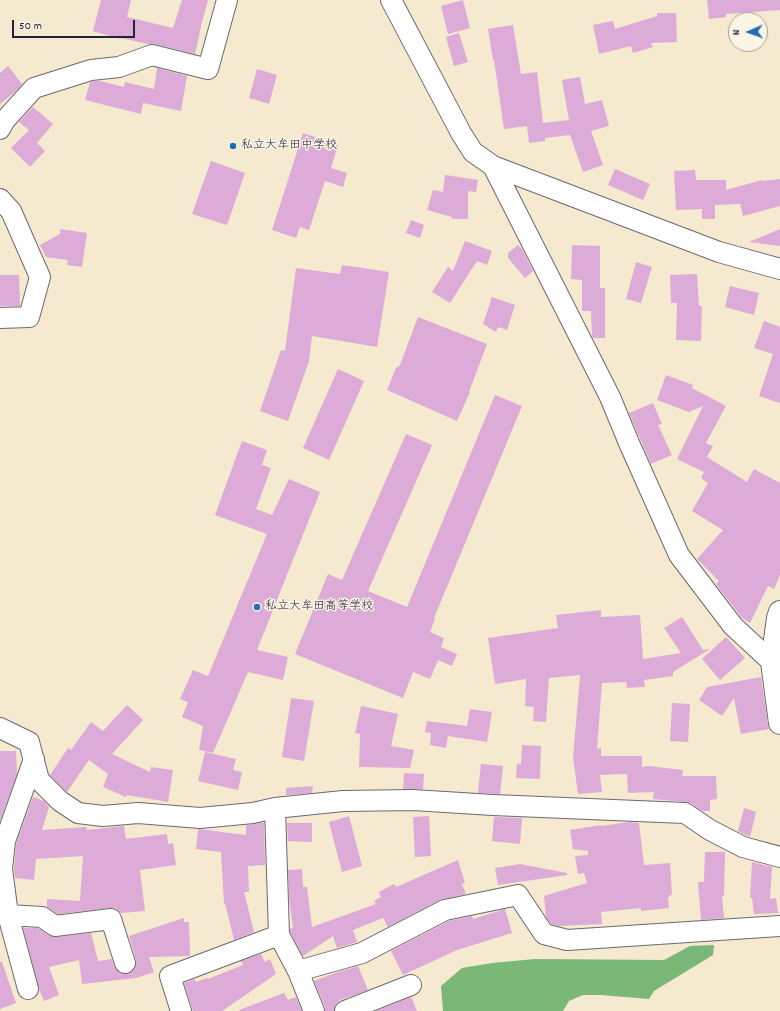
<!DOCTYPE html>
<html>
<head>
<meta charset="utf-8">
<style>
  body { margin:0 }
  #map { position:relative; width:780px; height:1011px; overflow:hidden; background:#f5e9cf; font-family:Dekko,sans-serif }
  canvas { display:block }
  .north { position:absolute; left:728px; top:12px; width:40px; height:40px; box-sizing:border-box; background:#fcf5e5; border:1px solid #a5a1a1; border-radius:50%; rotate:268deg; font-size:11px; font-weight:700; line-height:16px; text-align:center; color:#22223b }
  .north::after { content:''; display:block; margin:auto; width:14px; height:18px; background:#1f6fb2; clip-path:polygon(50% 0,100% 100%,50% 72%,0 100%) }
  .scale { position:absolute; left:12px; top:20px; width:123px; height:18px; box-sizing:border-box; border:2px solid #22223b; border-top:0; padding-left:5px; font-size:12px; line-height:14px; white-space:nowrap; color:#22223b; -webkit-text-stroke:3px #fcf5e5; paint-order:stroke }
</style>
</head>
<body>
<div id="map">
<canvas width="780" height="1011"></canvas>
<div class="north">N</div>
<div class="scale">50 m</div>
</div>
<script>
const ctx = document.querySelector('canvas').getContext('2d');
ctx.lineJoin = 'round';
function fillPath(path, color) { ctx.fillStyle = color; ctx.fill(path, 'evenodd'); }
const poly = rows => new Path2D(rows.map(r => 'M' + r).join(''));
function strokePath(path, color, width, dash) { ctx.strokeStyle = color; ctx.lineWidth = width; ctx.lineCap = dash ? 'butt' : 'round'; ctx.setLineDash(dash || []); ctx.stroke(path); }
function drawText(font, color, halo, rows, align = 'center') {
  ctx.font = font + ' Dekko,"Klee One",sans-serif'; ctx.lineWidth = 3; ctx.setLineDash([]); ctx.textBaseline = 'middle'; ctx.strokeStyle = halo; ctx.fillStyle = color; for (const [text, x, y, turn = 0] of rows) {
    ctx.save(); ctx.translate(x, y); ctx.rotate((+turn || 0) * Math.PI / 180); ctx.textAlign = isNaN(turn) ? turn : align; if (halo) ctx.strokeText(text, 0, 0); ctx.fillText(text, 0, 0); ctx.restore();
  }
}
const forest = poly([
  [714,945,713,955,654,991,649,999,601,995,583,995,569,1001,563,1011,443,1011,441,986,462,968,492,963,535,959,664,960,690,946]
]);
const building = poly([
  [101,0,131,0,127,17,173,28,182,0,208,0,202,22,195,54,155,44,148,44,121,38,120,39,93,31],
  [463,0,470,28,448,34,441,6],
  [707,0,780,0,780,10,726,14,726,17,709,19],
  [657,13,676,13,677,42,651,43,653,47,633,53,631,46,599,54,593,25,613,21,615,29,657,16],
  [513,25,521,74,537,72,543,123,569,120,562,80,580,77,585,104,602,100,609,126,591,131,603,165,583,172,570,135,545,138,545,141,529,143,527,126,504,129,494,60,493,60,488,29],
  [459,33,468,62,454,66,446,37],
  [8,66,22,84,16,91,0,104,0,73],
  [157,68,187,76,181,111,143,103,141,114,85,100,90,82,93,81,100,81,124,87,125,82,154,89],
  [257,69,277,75,269,104,249,98],
  [33,107,53,124,37,143,45,151,30,167,11,148,29,130,19,122],
  [303,133,338,145,331,168,347,173,343,187,325,181,309,230,300,227,296,238,272,230],
  [211,161,245,173,227,225,192,214],
  [615,169,650,184,643,200,608,185],
  [695,170,696,180,726,180,726,190,762,180,762,181,780,179,780,206,743,216,740,204,715,205,715,219,702,219,702,209,676,210,674,171],
  [445,175,478,180,476,192,468,191,468,219,452,219,452,217,427,210,433,190,443,192],
  [411,220,424,225,420,238,406,233],
  [60,229,87,233,82,267,67,265,68,260,46,257,40,245,60,234],
  [780,229,780,246,749,242],
  [465,241,492,251,487,265,477,261,450,303,432,292,448,267,453,271],
  [518,245,522,249,533,271,525,278,508,258,508,253],
  [572,245,600,246,600,288,605,288,605,338,593,338,592,336,591,311,582,311,582,280,571,279],
  [636,262,652,267,641,303,626,299],
  [342,265,389,272,377,347,312,336,309,361,288,421,260,411,281,350,285,351,296,268,340,274],
  [697,274,699,306,702,306,701,341,676,340,677,303,671,303,670,275],
  [0,275,19,275,20,306,0,306],
  [730,286,759,293,754,315,725,307],
  [492,297,515,305,507,330,498,327,496,332,483,324],
  [418,317,487,344,469,392,470,392,457,421,387,390,396,368,400,365],
  [764,321,780,327,780,403,759,396,773,354,754,348],
  [338,369,364,381,329,460,303,448],
  [666,375,693,385,692,388,726,406,706,443,713,446,707,457,747,482,754,469,780,483,780,575,774,589,768,586,750,623,742,618,716,584,719,581,697,559,723,530,692,511,708,483,701,478,704,472,677,459,703,406,689,412,657,400],
  [495,395,522,406,434,618,435,619,430,632,444,638,441,647,457,654,452,666,438,660,430,679,413,672,403,698,295,654,328,574,342,580,406,434,432,445,368,591,407,607],
  [653,403,662,424,658,425,672,455,651,464,629,413],
  [242,441,267,450,262,465,271,468,256,509,272,515,289,479,320,492,257,650,288,657,283,680,248,672,213,753,199,750,203,726,182,717,188,702,180,699,193,670,208,676,267,534,215,515],
  [601,610,601,617,640,615,643,659,681,653,664,628,682,617,703,650,710,649,673,672,673,676,644,680,645,687,627,688,626,682,602,683,597,749,601,748,601,756,642,756,642,767,648,766,683,770,682,776,716,776,717,799,710,800,710,811,702,811,691,803,686,802,653,799,654,792,628,793,627,774,600,775,602,792,578,794,573,757,580,675,549,678,546,722,533,721,534,707,525,706,526,679,495,684,488,638,558,628,556,615],
  [726,637,745,658,720,680,702,659],
  [761,677,768,725,769,729,741,734,734,698,722,716,699,700,707,687],
  [291,698,314,701,304,761,282,757],
  [672,703,690,704,688,742,670,741],
  [127,705,143,720,112,754,150,772,151,767,173,770,168,802,127,795,126,797,103,787,108,774,89,760,67,792,50,775,68,748,71,750,91,722,103,731],
  [361,706,398,714,391,746,414,750,410,768,359,767,360,734,355,733],
  [470,709,492,712,487,742,448,736,446,748,430,745,431,733,425,732,427,721,467,726],
  [522,745,541,746,540,779,516,778,517,764,521,764],
  [0,751,16,751,17,774,0,821],
  [205,752,236,759,233,770,242,772,238,790,198,781],
  [481,764,503,766,500,794,478,793],
  [404,773,424,774,423,789,403,789],
  [313,786,312,793,286,795,286,788],
  [33,797,44,801,49,807,42,830,86,827,87,830,124,826,126,839,167,834,168,844,173,843,176,865,140,870,145,911,121,913,115,908,110,908,58,914,47,907,47,899,80,901,83,856,36,859,34,880,15,878,14,869,16,844],
  [744,808,756,812,750,837,738,831],
  [349,816,362,866,342,872,329,822],
  [429,816,431,856,415,857,413,817],
  [494,817,522,818,520,844,492,841],
  [629,822,639,823,644,865,670,863,672,894,668,898,669,908,641,911,641,908,601,912,602,924,559,926,551,924,546,917,544,896,587,883,584,873,578,874,575,856,588,855,588,851,573,849,570,830,601,825,601,826],
  [261,823,264,823,265,865,248,866,249,892,244,892,254,932,234,940,225,903,224,904,221,852,196,849,198,829,246,835,246,825],
  [287,823,312,823,312,842,288,841],
  [705,852,725,852,724,896,722,896,724,918,701,920,698,882,704,882],
  [458,860,465,883,462,884,466,894,440,900,388,927,383,918,353,930,357,942,337,948,333,936,303,956,290,932,290,929,293,928,289,897,288,870,302,869,303,887,307,887,312,927,376,904,374,901,381,897,379,892,394,884,396,887],
  [752,862,772,867,770,899,776,898,778,913,754,914,752,898,750,898],
  [520,864,567,873,567,875,498,885,495,868],
  [505,909,512,933,457,950,403,975,391,951,449,921,472,916,473,919],
  [184,918,184,922,189,922,190,956,149,957,154,972,136,978,82,984,79,960,49,967,59,995,44,1001,39,989,23,928,38,928,48,935,56,937,91,933,98,961,112,959,114,966,118,972,123,974,128,974,134,970,136,965,136,960,129,936],
  [261,954,265,962,270,959,276,974,222,1011,193,1011,184,983,195,979,196,982,207,978,208,979,243,965,241,961],
  [0,962,2,962,16,1003,0,1009],
  [358,966,368,990,340,1000,336,1004,334,1011,325,1011,325,1007,314,981,338,972],
  [284,993,288,1000,296,997,302,1011,240,1011,239,1010],
  [411,997,417,1011,376,1011]
]);
const minor = poly([
  [391,0,461,133,473,152,493,166,719,252,780,269],
  [0,129,5,120,34,88,91,70,119,67,152,55,208,69,227,0],
  [493,166,610,397,629,443,679,555,733,626,772,662],
  [0,199,11,211,40,277,29,317,0,318],
  [0,728,29,742,39,780,60,801,78,813,103,816,138,813,200,818,253,813,275,808,343,801,413,800,493,805,685,813,710,830,743,847,780,857],
  [275,808,279,935],
  [8,915,42,917,55,926,111,919,125,963],
  [298,971,362,953,445,910,518,895,544,934,567,940,780,926],
  [28,989,8,915,2,869,5,841,34,759],
  [181,1011,170,976,279,935,298,971,314,1011],
  [345,1011,411,985]
]);
const major = poly([
  [780,612,778,618,772,662,780,723]
]);
const markers = [
  [233,146,4,"#1f6fb2"],
  [257,607,4,"#1f6fb2"]
];
const poiNames = [
  ["私立大牟田中学校",241,146],
  ["私立大牟田高等学校",265,607]
];
fillPath(forest, '#7bb878');
fillPath(building, '#ddabd7');
strokePath(minor, '#6c686f', 22);
strokePath(major, '#6c686f', 24);
strokePath(minor, '#fff', 20);
strokePath(major, '#fff', 22);
for (const [x, y, r, color] of markers) { const dot = new Path2D(); dot.arc(x, y, r, 0, 2 * Math.PI); ctx.fillStyle = color; ctx.fill(dot); strokePath(dot, '#fcf5e5', 1.5); }
drawText('12px', '#22223b', '#fcf5e5', poiNames, 'left');
</script>
</body>
</html>
